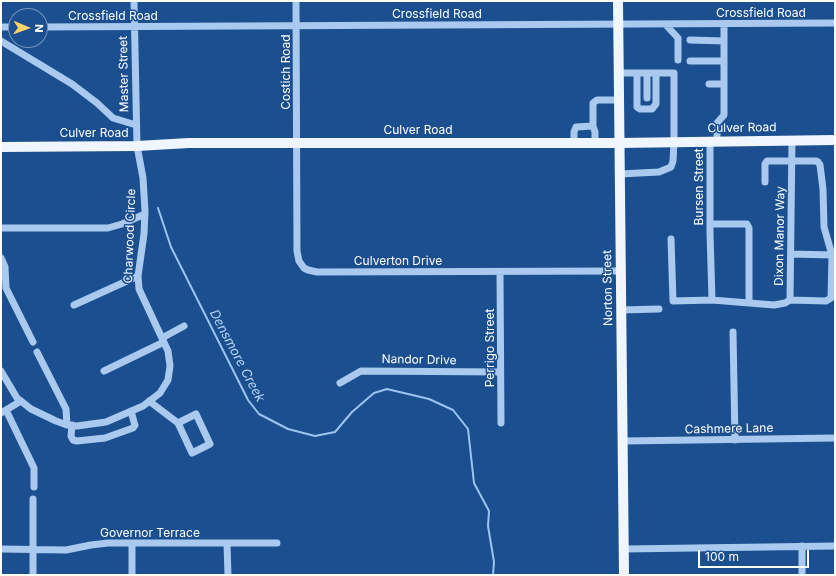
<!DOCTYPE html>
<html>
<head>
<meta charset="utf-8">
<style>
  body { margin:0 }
  #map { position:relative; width:836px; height:576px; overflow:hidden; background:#1b4f8f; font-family:Inter,sans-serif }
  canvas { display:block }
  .frame { position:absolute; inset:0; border:2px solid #fff; pointer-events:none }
  .north { position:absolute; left:8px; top:8px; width:40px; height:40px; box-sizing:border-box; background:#1b4f8f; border:1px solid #7695bc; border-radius:50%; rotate:92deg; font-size:11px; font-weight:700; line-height:16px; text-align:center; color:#fff }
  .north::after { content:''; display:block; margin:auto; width:14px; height:18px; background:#ffd166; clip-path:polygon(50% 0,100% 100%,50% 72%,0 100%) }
  .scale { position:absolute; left:698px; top:550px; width:111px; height:18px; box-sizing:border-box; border:2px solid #fff; border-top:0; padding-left:5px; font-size:12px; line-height:14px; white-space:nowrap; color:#fff; -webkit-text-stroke:3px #1b4f8f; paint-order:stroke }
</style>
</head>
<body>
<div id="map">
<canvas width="836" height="576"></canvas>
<div class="frame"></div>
<div class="north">N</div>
<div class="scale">100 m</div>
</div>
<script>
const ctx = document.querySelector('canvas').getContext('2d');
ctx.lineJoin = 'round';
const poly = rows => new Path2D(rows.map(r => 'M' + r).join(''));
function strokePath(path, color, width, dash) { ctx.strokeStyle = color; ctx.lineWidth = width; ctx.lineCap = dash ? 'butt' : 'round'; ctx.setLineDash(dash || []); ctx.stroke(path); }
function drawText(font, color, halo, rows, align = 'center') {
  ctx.font = font + ' Inter,sans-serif'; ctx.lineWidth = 3; ctx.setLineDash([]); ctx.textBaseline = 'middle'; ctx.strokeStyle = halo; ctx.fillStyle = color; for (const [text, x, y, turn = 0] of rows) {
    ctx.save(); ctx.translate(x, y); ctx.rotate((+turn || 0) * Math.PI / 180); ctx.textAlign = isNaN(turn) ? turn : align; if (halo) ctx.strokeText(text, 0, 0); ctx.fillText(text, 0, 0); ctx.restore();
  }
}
const stream = poly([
  [158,208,171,247,248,400,259,414,288,429,315,436,335,432,352,412,374,393,387,389,429,399,453,410,468,429,474,483,489,511,488,526,494,562,493,575]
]);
const minor = poly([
  [296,1,297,251,299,261,304,268,308,270,317,272,621,271],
  [666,25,678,38,678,60],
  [1,27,16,27],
  [40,27,835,23],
  [690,40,724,41],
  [1,41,72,84,97,103,113,118,136,125],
  [690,61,724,61],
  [619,73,674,73,674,142,673,161,671,167,659,172,620,174],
  [637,73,637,107,640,109,652,109,656,104,656,73],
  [647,73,647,98],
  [709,84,724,84],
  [717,141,717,123,724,115,724,24],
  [574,143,574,132,576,127,593,126],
  [595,143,595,132,593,126,593,103,597,100,619,100],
  [765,182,765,164,767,161,816,161,818,162,820,165,823,189,824,227,832,255,831,298,826,301,790,300],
  [710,224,747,224,749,228,749,302],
  [1,228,108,228,122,224,145,214],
  [671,239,673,301,712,300,710,233,710,141],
  [791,254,832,255],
  [1,258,5,267,6,288,33,342],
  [500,272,501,423],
  [712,300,774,305,785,303,790,300,792,140],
  [74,305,138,276],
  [621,310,659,309],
  [733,332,735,440],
  [162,338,184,326],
  [37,352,66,409,67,425],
  [1,371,17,398,31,409,56,421,67,425,77,426,106,422,143,406,160,393,168,380,170,366,168,351,139,289,138,276,144,234,145,211,143,178,137,146,134,1],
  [104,371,164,342],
  [340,383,361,371,500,372],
  [149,401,178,423,192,453,210,444,196,414,178,423],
  [6,410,34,468,34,487],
  [1,413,21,401],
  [72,425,71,436,73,440,77,441,105,438,133,428,135,425,134,422,131,411],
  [623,441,835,438],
  [227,544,228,575],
  [802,546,802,575],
  [1,549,66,550,91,545,108,543,277,543],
  [624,549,835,546],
  [33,575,33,499],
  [132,575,132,544]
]);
const major = poly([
  [618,1,624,575],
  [1,147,137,146,189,143,620,143,835,140]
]);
const streetNames = [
  ["Crossfield Road",761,13],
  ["Crossfield Road",437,14],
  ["Crossfield Road",113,16],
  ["Costich Road",286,72,-90],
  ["Master Street",124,74,-91],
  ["Culver Road",742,128,-1],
  ["Culver Road",418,130],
  ["Culver Road",94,133],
  ["Bursen Street",699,187,-90],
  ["Charwood Circle",130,236,-88],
  ["Dixon Manor Way",780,236,-89],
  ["Culverton Drive",398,261],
  ["Norton Street",608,288,-91],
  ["Perrigo Street",490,348,-90],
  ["Nandor Drive",419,360,1],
  ["Cashmere Lane",729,429,-1],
  ["Governor Terrace",150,533]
];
const waterNames = [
  ["Densmore Creek",237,356,62]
];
strokePath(stream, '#9cc4f0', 2);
strokePath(minor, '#a9c9ee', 7);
strokePath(major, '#f0f6ff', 10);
drawText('12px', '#fff', '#1b4f8f', streetNames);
drawText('italic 13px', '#b5d3f5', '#1b4f8f', waterNames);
</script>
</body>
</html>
